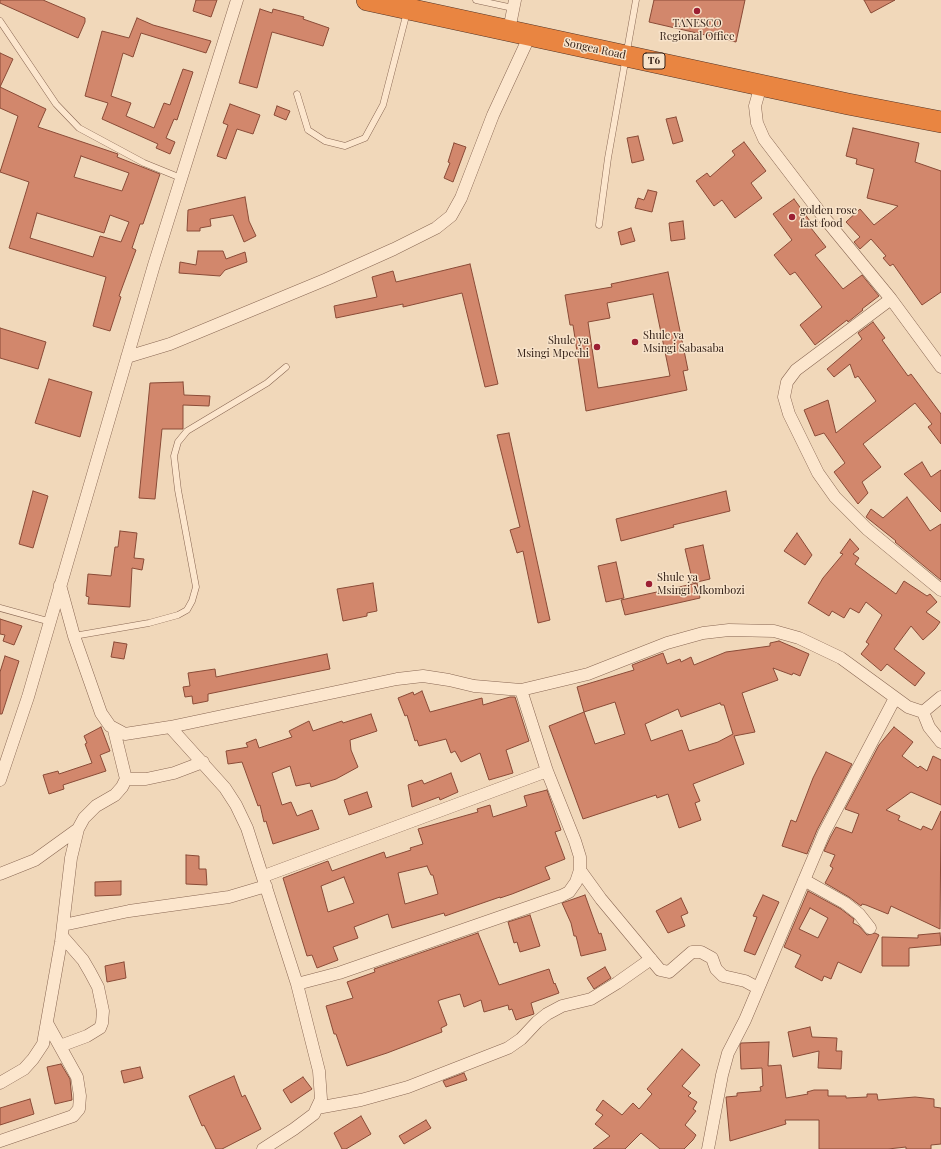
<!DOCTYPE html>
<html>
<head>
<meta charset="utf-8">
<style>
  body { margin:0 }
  canvas { display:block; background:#f1d8ba }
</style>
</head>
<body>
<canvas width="941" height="1149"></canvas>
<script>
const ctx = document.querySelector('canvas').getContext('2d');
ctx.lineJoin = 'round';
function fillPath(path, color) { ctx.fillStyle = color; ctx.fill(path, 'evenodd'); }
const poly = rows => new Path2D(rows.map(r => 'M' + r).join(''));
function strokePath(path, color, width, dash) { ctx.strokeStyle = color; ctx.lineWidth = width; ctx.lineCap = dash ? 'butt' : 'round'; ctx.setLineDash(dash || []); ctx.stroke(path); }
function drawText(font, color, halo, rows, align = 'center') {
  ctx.font = font + ' "Playfair Display",serif'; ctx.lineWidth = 3; ctx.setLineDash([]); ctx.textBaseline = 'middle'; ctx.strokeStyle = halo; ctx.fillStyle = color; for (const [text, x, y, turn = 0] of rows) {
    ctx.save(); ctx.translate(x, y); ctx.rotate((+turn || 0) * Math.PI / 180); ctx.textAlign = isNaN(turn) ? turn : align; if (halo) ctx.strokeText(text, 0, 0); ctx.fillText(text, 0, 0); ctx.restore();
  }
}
const building = poly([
  [0,0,43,0,85,18,85,22,78,38,0,3,0,0],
  [196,0,217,0,211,17,193,11,196,0],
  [654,0,745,0,736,42,649,22,654,0],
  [864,0,895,0,871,13,864,0],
  [260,9,272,13,273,9,304,17,303,19,329,28,323,46,272,32,257,88,239,83,260,9],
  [137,18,153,25,211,41,206,53,141,33,133,57,123,53,111,96,131,103,126,116,154,128,164,103,170,105,183,69,193,72,177,120,174,119,166,138,175,142,170,154,156,148,158,144,102,119,108,103,85,96,102,31,129,38,137,18],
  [0,53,13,59,0,87,46,109,38,127,118,154,117,157,160,174,143,224,140,224,132,248,136,250,119,296,121,297,110,331,93,326,106,277,9,248,29,182,0,172,18,116,0,108,0,53],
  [81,156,129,173,122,191,74,177,81,156],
  [37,213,104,233,110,215,129,222,121,242,100,236,93,257,30,238,37,213],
  [230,104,260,115,253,134,237,129,226,159,217,156,228,125,223,123,230,104],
  [277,106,290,111,286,120,274,115,277,106],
  [676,117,683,141,673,144,666,119,676,117],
  [853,128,919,143,915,162,941,171,941,292,922,305,893,264,890,266,883,258,886,256,871,239,860,249,854,242,860,237,846,222,860,209,874,225,898,206,867,198,874,169,856,164,857,159,846,156,853,128],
  [638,136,644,160,632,163,627,138,638,136],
  [744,142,766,171,751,183,762,198,735,218,722,200,714,206,696,181,707,173,710,177,735,155,732,151,744,142],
  [454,143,466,147,453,182,444,178,450,163,448,162,454,143],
  [648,190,657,192,652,212,635,208,638,198,644,200,648,190],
  [245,197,249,221,256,236,244,242,233,215,210,219,211,226,200,228,200,231,187,231,188,210,245,197],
  [794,199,810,221,807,223,826,247,815,255,843,289,862,275,879,296,862,309,863,310,848,322,847,320,815,345,800,325,822,307,795,272,790,275,774,255,792,240,773,214,794,199],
  [683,221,685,239,671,241,669,223,683,221],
  [631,228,635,241,621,245,618,232,631,228],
  [198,251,223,251,226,259,245,252,247,262,225,270,220,276,179,273,180,262,196,265,198,251],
  [470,264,498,384,485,387,462,293,403,307,403,304,336,318,334,306,377,297,372,277,393,271,396,282,470,264],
  [668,272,688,370,683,371,687,390,586,411,573,325,570,325,565,295,612,287,611,284,668,272],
  [653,294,670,376,598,388,588,322,610,318,607,303,653,294],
  [873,322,885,338,882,340,908,376,911,374,941,414,941,444,928,427,932,424,915,403,863,444,881,467,862,482,868,493,858,504,834,472,845,463,824,433,815,436,804,410,828,400,836,433,876,401,858,376,855,378,850,364,834,377,827,369,862,339,858,333,873,322],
  [0,328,46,342,38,369,0,358,0,328],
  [49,379,92,392,80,437,35,423,49,379],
  [183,382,184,395,210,396,209,406,183,405,183,429,162,429,155,499,139,498,150,383,183,382],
  [509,433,550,620,538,623,523,551,517,553,510,530,520,527,497,435,509,433],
  [922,462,931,477,941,470,941,512,904,474,922,462],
  [33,491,48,496,33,548,19,544,33,491],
  [726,491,730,511,673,525,674,527,621,541,616,519,726,491],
  [907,497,930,531,941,524,941,580,895,542,896,541,866,517,871,509,883,518,907,497],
  [120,531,137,533,134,558,144,559,142,570,132,568,130,607,88,604,89,597,86,596,88,574,111,576,115,547,118,547,120,531],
  [797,533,812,555,805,565,784,551,797,533],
  [850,539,859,549,853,554,859,558,855,564,871,576,896,594,904,581,927,596,930,594,937,602,926,612,940,622,935,629,923,640,911,626,894,649,925,673,915,686,887,664,881,671,861,654,869,644,866,642,882,615,866,602,859,613,850,608,844,618,832,611,829,616,808,603,823,578,843,554,840,553,850,539],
  [703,545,710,579,693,583,685,549,703,545],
  [616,562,624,598,606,602,598,566,616,562],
  [373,583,377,611,367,613,367,616,343,621,337,589,373,583],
  [697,583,700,598,625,615,621,600,697,583],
  [0,619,22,626,14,645,3,641,5,635,0,634,0,619],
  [779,641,809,654,800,676,793,673,792,675,773,668,778,680,742,693,755,732,734,736,744,764,693,784,700,801,695,803,701,820,679,828,668,794,657,798,656,795,583,819,549,726,584,712,595,744,625,734,615,702,584,712,577,687,634,670,632,665,663,653,667,664,680,659,681,662,691,657,694,665,726,652,770,646,770,643,779,641],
  [720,703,721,705,724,705,733,734,718,742,689,751,682,730,651,741,645,724,678,709,681,717,720,703],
  [114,642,127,644,124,659,111,657,114,642],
  [327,654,330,669,208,694,208,701,193,704,192,696,185,697,183,687,190,686,188,673,215,669,216,677,327,654],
  [5,656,19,661,2,714,0,714,0,672,5,656],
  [422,691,430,712,482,698,483,705,510,697,515,697,529,741,506,750,513,773,489,780,480,753,461,762,455,751,451,753,446,739,419,746,417,740,415,741,407,715,405,716,398,698,413,692,414,695,422,691],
  [371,714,377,731,350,740,351,750,358,767,336,779,311,787,310,783,296,786,290,766,272,773,282,805,291,802,297,816,312,810,319,829,273,844,266,821,264,822,260,805,258,806,242,762,228,764,226,751,248,747,246,743,256,739,259,748,292,737,289,731,309,721,313,731,342,721,343,723,371,714],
  [101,727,110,751,100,755,106,771,63,785,64,789,49,794,43,775,58,771,59,774,92,763,85,744,87,743,84,736,101,727],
  [894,727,913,742,902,756,918,768,920,766,927,771,933,756,941,760,941,805,911,792,886,810,900,816,898,820,921,830,923,826,932,830,941,811,940,929,891,906,888,914,866,905,862,904,861,906,849,897,825,883,833,868,830,866,835,855,824,851,831,836,836,827,852,833,859,814,845,809,879,745,894,727],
  [826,752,852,764,817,830,807,854,782,846,791,820,796,822,813,778,826,752],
  [451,773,458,792,440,800,439,797,412,807,408,785,422,780,424,784,451,773],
  [547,790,561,830,555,832,565,859,545,867,550,879,512,894,500,898,500,897,445,916,444,913,392,928,388,914,354,927,358,938,333,947,338,960,317,968,312,955,307,956,283,878,328,861,332,871,384,852,386,858,411,850,410,848,423,844,418,829,478,812,477,809,490,805,493,817,527,806,524,796,547,790],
  [427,866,431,875,433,875,438,894,405,904,398,873,427,866],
  [344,877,354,903,328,912,321,886,344,877],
  [367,792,372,807,349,815,344,800,367,792],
  [186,855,199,856,199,869,206,869,207,885,186,884,186,855],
  [121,881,121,895,95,896,95,882,121,881],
  [808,891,841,909,854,919,853,923,859,926,867,935,875,933,879,935,861,973,838,962,831,979,824,976,822,981,795,967,801,955,784,947,808,891],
  [810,908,828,918,818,938,799,929,810,908],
  [585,895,599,934,601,933,606,950,581,956,576,936,574,936,571,923,562,903,585,895],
  [763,895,779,902,755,955,744,951,757,917,753,916,763,895],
  [681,898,688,913,681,916,685,926,668,933,656,911,681,898],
  [530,915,540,946,520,952,517,942,514,943,508,922,530,915],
  [478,933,499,985,549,969,554,984,555,983,559,993,531,1003,534,1014,516,1020,512,1009,509,1010,508,1005,484,1012,481,1000,464,1007,460,994,440,1000,438,1001,447,1025,441,1028,442,1032,387,1053,347,1066,336,1034,334,1034,326,1006,353,998,347,982,375,972,374,969,478,933],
  [940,933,941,945,909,948,909,966,882,966,882,937,918,938,918,935,940,933],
  [124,962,126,978,107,982,105,966,124,962],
  [605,967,611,978,594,989,587,978,605,967],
  [810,1027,812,1037,837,1038,836,1051,842,1051,841,1069,818,1068,819,1051,793,1057,788,1032,810,1027],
  [769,1042,768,1066,781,1065,786,1098,808,1094,807,1092,814,1090,828,1090,828,1096,846,1096,846,1098,867,1097,867,1094,877,1094,878,1100,915,1097,934,1099,934,1107,941,1108,941,1144,931,1145,931,1149,906,1149,906,1147,888,1149,819,1149,819,1120,785,1120,786,1124,730,1141,726,1097,737,1096,737,1093,761,1091,760,1087,763,1086,762,1068,741,1069,740,1045,741,1043,769,1042],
  [682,1049,700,1065,682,1086,691,1093,688,1096,697,1102,693,1109,696,1111,685,1125,696,1135,693,1140,684,1149,660,1149,641,1133,625,1149,593,1149,610,1136,595,1124,603,1115,596,1110,603,1100,622,1115,633,1103,639,1109,652,1094,647,1089,682,1049],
  [61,1064,70,1079,72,1100,55,1104,47,1067,61,1064],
  [140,1067,143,1078,124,1083,121,1071,140,1067],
  [464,1073,467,1080,446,1087,443,1081,464,1073],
  [234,1076,242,1097,245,1095,261,1129,222,1149,216,1149,204,1125,202,1126,189,1096,234,1076],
  [303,1077,312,1089,291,1103,283,1090,303,1077],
  [30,1099,34,1114,0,1125,0,1108,30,1099],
  [361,1116,371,1134,346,1149,342,1149,334,1133,361,1116],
  [426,1120,431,1128,404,1144,399,1136,426,1120]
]);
const lane = poly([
  [476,0,513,8],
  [0,21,56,104,79,128,144,163,181,178],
  [297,94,308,130,325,141,345,146,365,138,383,105,407,12],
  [599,225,608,158,636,0],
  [0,608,51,622],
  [74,636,149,623,178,615,187,610,192,601,196,587,178,490,174,456,178,442,187,431,267,383,286,367]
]);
const street = poly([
  [509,30,515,0],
  [761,85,755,106,757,123,764,139,822,215,891,299,941,367],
  [891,299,796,370,787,382,784,397,789,414,818,473,835,497,867,529,941,590],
  [127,357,170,344,327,279,394,249,436,228,451,216,461,198,493,115,530,35],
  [60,585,74,636,101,713,110,726,125,734,170,727,397,679,423,676,449,680,474,686,521,690,588,674,667,643,703,633,729,630,774,631,799,638,841,658,908,707,923,712,941,697],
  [923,712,929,727,941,742],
  [170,727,225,788,236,805,247,828,297,984,319,1071,321,1099,314,1114,294,1129,263,1149],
  [126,779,146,779,174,773,203,762],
  [0,780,28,697,154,265,237,0],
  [580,870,601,899,660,970,669,972,692,952,701,952,712,958,716,969,723,976,745,981,758,988],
  [0,874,35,860,78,829],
  [264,876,547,771],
  [804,880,845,903,859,914,870,928],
  [63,925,129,911,229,897,266,886],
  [297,984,339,973,561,896,569,892,576,882,580,870,580,857,575,841,547,771,521,690],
  [60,1046,87,1036,100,1028,102,1023,103,1011,98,987,90,972,83,960,62,936],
  [0,1083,24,1069,33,1059,43,1044,61,942,71,858,78,829,84,818,96,806,115,795,122,787,126,779,114,730],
  [317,1108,361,1100,408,1087,508,1048,521,1039,537,1022,547,1014,562,1006,591,999,617,983,651,959],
  [0,1141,73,1116,79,1109,80,1096,77,1077,47,1023],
  [708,1149,722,1075,728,1053,745,1020,824,833,895,698]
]);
const highway = poly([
  [367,0,848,104,941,122]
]);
const markers = [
  [697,11,4,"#9c1f33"],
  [792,217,4,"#9c1f33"],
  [635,342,4,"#9c1f33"],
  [597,347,4,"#9c1f33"],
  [649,584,4,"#9c1f33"]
];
const shields = [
  [654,61,22]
];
const shieldNames = [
  ["T6",654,61]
];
const poiNames = [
  ["TANESCO",697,24,"center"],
  ["Regional Office",697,37,"center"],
  ["golden rose",800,211],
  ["fast food",800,224],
  ["Shule ya",643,336],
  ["Msingi Sabasaba",643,349],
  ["Shule ya",589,341,"right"],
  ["Msingi Mpechi",589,354,"right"],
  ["Shule ya",657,578],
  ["Msingi Mkombozi",657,591]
];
const streetNames = [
  ["Songea Road",595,49,12]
];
fillPath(building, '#d2876c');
strokePath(building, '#8a4b37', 1);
strokePath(lane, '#896753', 7);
strokePath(street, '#896753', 13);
strokePath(highway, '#553628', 22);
strokePath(lane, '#fce6cd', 6);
strokePath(street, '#fce6cd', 12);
strokePath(highway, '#e98541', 21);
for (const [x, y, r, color] of markers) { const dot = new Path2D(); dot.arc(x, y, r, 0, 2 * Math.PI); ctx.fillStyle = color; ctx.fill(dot); strokePath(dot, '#f8e3ca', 1.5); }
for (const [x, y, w] of shields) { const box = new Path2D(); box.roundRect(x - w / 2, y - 8, w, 16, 3); ctx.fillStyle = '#f8e3ca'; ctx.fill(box); strokePath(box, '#362319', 1); }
drawText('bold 10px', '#362319', null, shieldNames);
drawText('11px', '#362319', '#f8e3ca', poiNames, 'left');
drawText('11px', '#362319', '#f8e3ca', streetNames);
</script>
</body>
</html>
